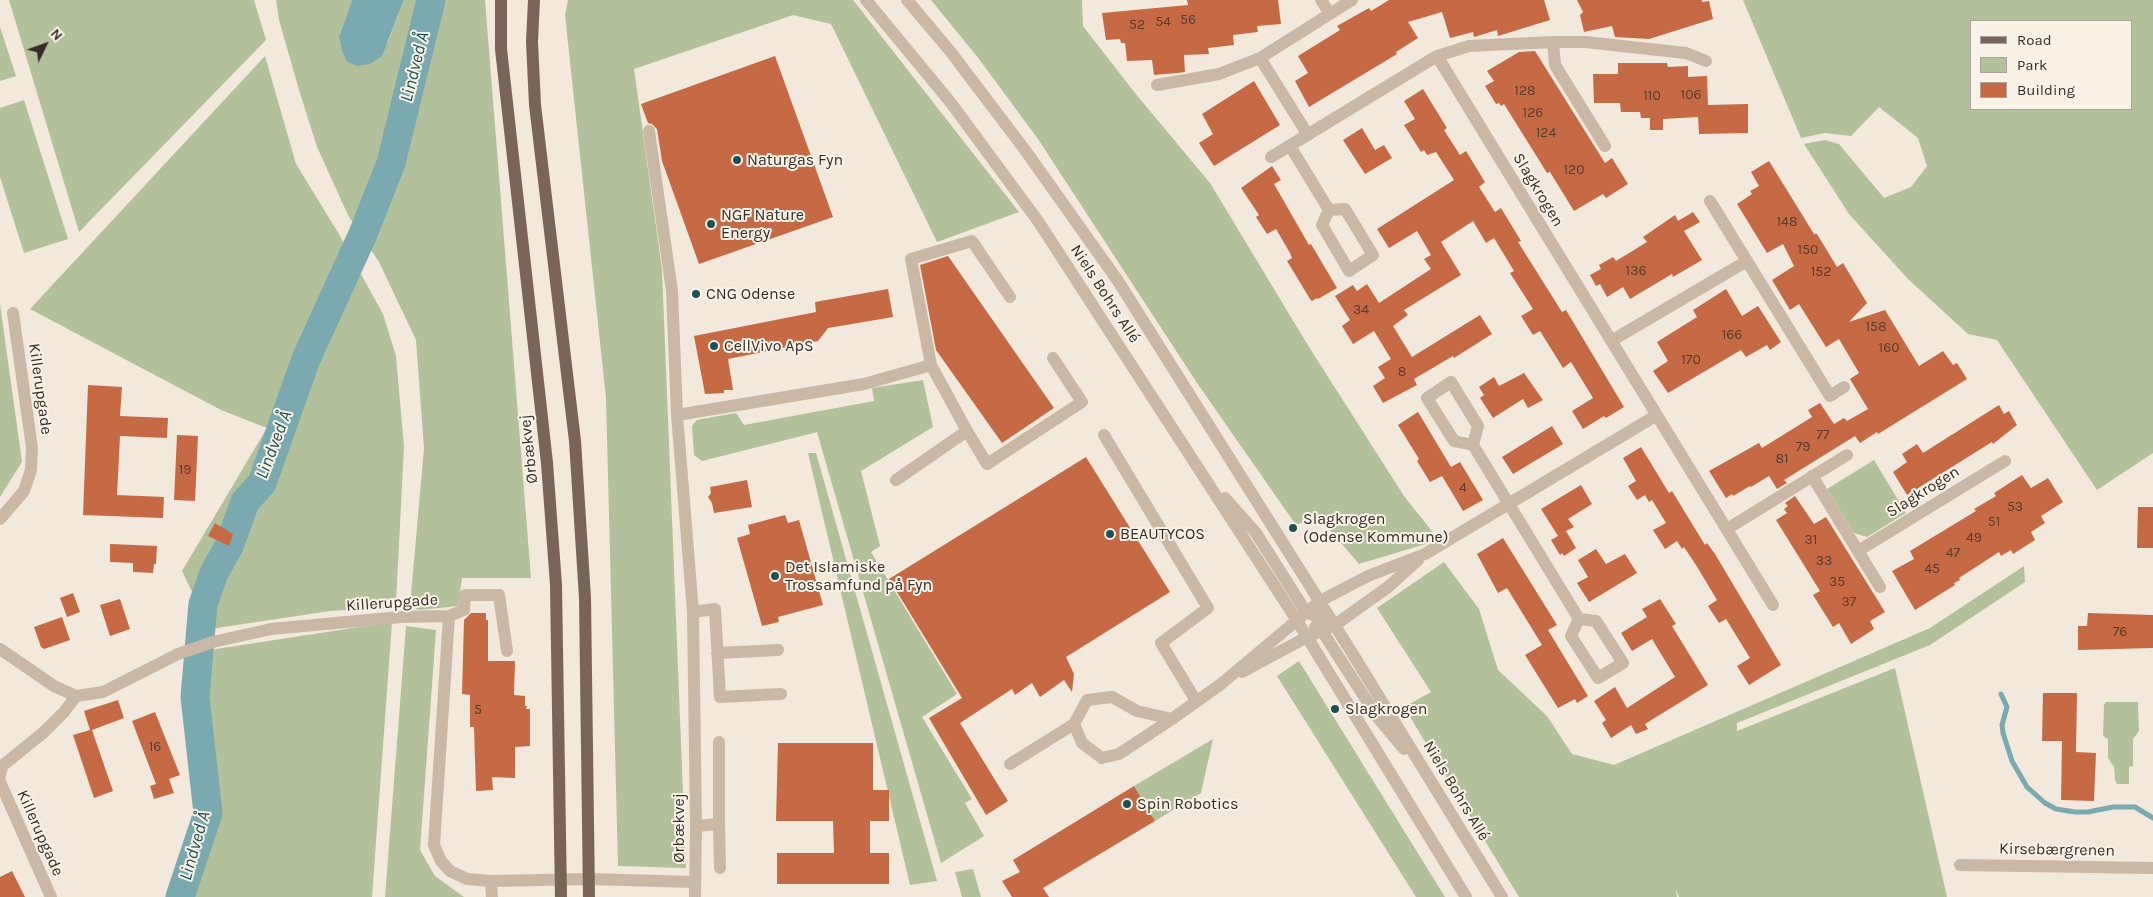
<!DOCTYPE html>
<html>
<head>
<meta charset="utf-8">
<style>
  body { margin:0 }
  #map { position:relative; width:2153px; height:897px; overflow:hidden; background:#f2e8db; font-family:Karla,sans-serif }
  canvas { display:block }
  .legend { position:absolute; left:1970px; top:20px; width:162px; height:90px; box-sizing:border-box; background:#f9f2e7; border:1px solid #aba39a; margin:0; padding:6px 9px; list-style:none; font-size:15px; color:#362d27 }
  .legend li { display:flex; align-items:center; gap:10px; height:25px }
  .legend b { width:25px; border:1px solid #aba39a }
  .north { position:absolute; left:20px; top:20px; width:50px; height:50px; -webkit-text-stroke:4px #f9f2e7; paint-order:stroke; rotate:48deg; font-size:14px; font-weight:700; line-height:20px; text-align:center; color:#362d27 }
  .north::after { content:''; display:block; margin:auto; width:18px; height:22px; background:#362d27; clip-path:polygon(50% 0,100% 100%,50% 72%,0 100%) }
</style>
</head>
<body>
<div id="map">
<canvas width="2153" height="897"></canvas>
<ul class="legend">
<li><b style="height:6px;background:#786558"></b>Road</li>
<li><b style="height:14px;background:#b2c19b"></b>Park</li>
<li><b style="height:14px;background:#c66a45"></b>Building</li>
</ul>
<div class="north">N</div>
</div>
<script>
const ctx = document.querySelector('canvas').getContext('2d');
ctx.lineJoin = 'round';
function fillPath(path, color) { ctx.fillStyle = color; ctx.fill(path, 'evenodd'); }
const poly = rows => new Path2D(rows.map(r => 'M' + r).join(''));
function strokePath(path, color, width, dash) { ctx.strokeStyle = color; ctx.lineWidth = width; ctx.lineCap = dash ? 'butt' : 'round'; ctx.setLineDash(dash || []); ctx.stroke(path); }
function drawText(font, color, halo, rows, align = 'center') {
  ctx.font = font + ' Karla,sans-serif'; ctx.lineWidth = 4; ctx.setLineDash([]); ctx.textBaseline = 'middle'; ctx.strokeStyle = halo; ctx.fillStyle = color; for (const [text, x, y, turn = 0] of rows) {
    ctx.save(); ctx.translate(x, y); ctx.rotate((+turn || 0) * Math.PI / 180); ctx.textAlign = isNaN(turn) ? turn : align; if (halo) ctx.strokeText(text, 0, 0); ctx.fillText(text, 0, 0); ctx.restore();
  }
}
const green = poly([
  [9,0,254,0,266,40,79,232],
  [276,0,352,0,339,37,388,42,404,0,485,0,531,578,462,578,458,606,419,610,410,606,424,448,416,340,379,262,348,215,317,147,299,90,279,20],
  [568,0,853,0,1019,212,937,242,831,24,793,15,634,69,662,269,686,868,618,866,606,398,565,15],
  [931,0,1082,0,1083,26,1135,93,1210,183,1309,347,1404,496,1439,540,1359,564,1318,516,1296,525,1197,383,1038,139,979,59],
  [1743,0,2153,0,2153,453,2097,490,1997,340,1968,334,1908,279,1849,214,1804,144,1825,140,1839,144,1884,198,1911,187,1927,166,1918,138,1879,107,1851,136,1825,133,1801,138],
  [2132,21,2132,109,1972,109,1972,21],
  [0,27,16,76,0,81],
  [265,56,296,164,339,234,383,314,396,356,404,447,396,603,388,608,330,611,210,629,182,571,267,428,221,410,30,309],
  [24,100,68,239,24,253,0,177,0,108],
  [0,304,22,462,0,497],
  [923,380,933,427,861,471,880,546,871,552,957,694,922,717,972,799,965,803,984,836,941,863,817,432,702,461,694,455,692,426,697,420,736,413,744,425,874,401,872,388],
  [808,453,816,453,937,881,910,885],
  [1874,460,1906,513,1867,537,1854,533,1827,489],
  [1444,562,1479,609,1498,670,1547,716,1572,754,1614,765,1930,628,2024,566,2025,582,1930,645,1737,723,1737,731,1895,668,1947,897,1679,897,1676,890,1677,897,1519,897,1404,707,1431,692,1377,608],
  [392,622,372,897,170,897,200,800,203,651],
  [406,626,436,630,420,850,435,876,464,897,385,897],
  [1299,661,1445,897,1416,897,1277,676],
  [2106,702,2138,702,2139,731,2133,739,2133,766,2129,767,2129,784,2117,784,2115,780,2114,767,2108,758,2108,739,2103,736,2104,705],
  [1213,739,1201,793,1155,821,1134,786],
  [973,869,981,897,962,897,955,872]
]);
const water = poly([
  [352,0,404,0,382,56,370,64,358,66,347,62,342,51,339,37]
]);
const stream = poly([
  [2001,694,2007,707,2002,725,2003,733,2012,761,2027,787,2045,803,2056,809,2075,812,2088,812,2113,807,2135,807,2153,818]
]);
const river = poly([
  [180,897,208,813,195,697,203,604,214,573,229,546,245,502,262,483,306,359,363,234,391,163,431,0]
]);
const building = poly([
  [1187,0,1278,0,1281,24,1257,26,1258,32,1233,35,1234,45,1208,48,1209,54,1184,55,1185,72,1177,73,1154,75,1152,60,1127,61,1125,43,1121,43,1120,39,1106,40,1102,13,1188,5],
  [1389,0,1544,0,1550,20,1498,36,1497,30,1474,37,1473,32,1450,38,1442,12,1408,22,1418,38,1396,52,1397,54,1309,107,1295,81,1308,73,1298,56,1340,30,1337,26,1369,8,1371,11],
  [1577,0,1702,0,1702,2,1709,1,1713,19,1649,39,1615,37,1612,26,1584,32,1580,15,1583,12],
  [1535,51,1605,163,1612,158,1628,184,1606,198,1603,194,1574,211,1550,172,1547,173,1504,104,1501,106,1499,103,1496,104,1485,86,1494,81,1487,71,1519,52],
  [775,56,833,217,699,264,662,161,657,129,652,124,648,123,641,104],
  [1618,63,1667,63,1668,67,1688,66,1688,77,1707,76,1708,105,1748,104,1748,133,1699,134,1698,117,1663,119,1663,130,1650,130,1650,118,1641,118,1640,112,1621,112,1620,103,1594,103,1593,74,1618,74],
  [1254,81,1280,125,1214,166,1199,143,1213,134,1202,114],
  [1423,89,1447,128,1444,130,1460,155,1466,151,1485,182,1479,187,1495,212,1501,208,1521,241,1518,242,1562,312,1566,310,1624,407,1606,418,1604,416,1583,429,1572,411,1593,398,1571,362,1563,368,1540,331,1533,335,1521,316,1533,309,1510,273,1514,271,1494,238,1486,243,1473,221,1441,242,1461,275,1404,310,1408,315,1393,326,1412,357,1480,315,1492,334,1454,358,1453,356,1414,379,1417,385,1383,403,1373,386,1385,378,1378,367,1391,359,1374,331,1353,344,1342,326,1350,320,1335,296,1353,285,1357,291,1367,284,1379,303,1431,269,1424,259,1431,255,1417,231,1389,248,1377,229,1454,180,1436,152,1427,155,1424,150,1421,152,1404,125,1415,119,1404,101],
  [1362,128,1375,150,1384,145,1392,158,1365,174,1343,140],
  [1769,161,1814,234,1817,234,1837,267,1843,263,1867,303,1849,322,1885,310,1919,366,1943,351,1953,365,1957,363,1967,379,1878,434,1877,432,1860,443,1855,436,1784,480,1787,483,1777,489,1769,476,1751,487,1750,486,1733,496,1732,494,1726,498,1709,471,1759,443,1762,448,1812,417,1808,410,1820,403,1834,424,1844,418,1847,421,1868,409,1850,379,1859,373,1839,339,1826,347,1799,304,1790,310,1772,280,1794,266,1783,244,1767,253,1737,204,1752,194,1750,191,1759,186,1751,172],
  [1272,166,1281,180,1274,184,1309,245,1311,244,1337,288,1318,299,1317,298,1312,301,1310,299,1287,261,1292,258,1290,253,1276,229,1267,234,1256,217,1259,215,1241,188],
  [1693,212,1700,222,1684,231,1702,260,1673,277,1672,274,1630,299,1623,287,1607,297,1600,284,1596,286,1590,275,1601,269,1599,265,1613,257,1616,261,1647,242,1643,237,1675,215,1678,221],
  [948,256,1054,408,1002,443,936,350,920,265],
  [888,289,893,317,828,328,818,341,728,359,733,390,724,390,724,393,705,394,694,336,816,312,815,302],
  [1726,289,1742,316,1758,306,1781,342,1770,350,1767,345,1746,357,1741,350,1668,393,1653,371,1668,361,1657,342,1697,317,1693,310],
  [1524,373,1543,400,1528,408,1523,399,1493,418,1480,398,1484,395,1479,387,1494,377,1499,386],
  [88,385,122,387,120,416,168,418,167,438,120,436,117,495,164,497,163,518,83,515],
  [1999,405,2004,414,2009,411,2017,425,1993,444,1992,442,1907,495,1893,472,1907,462,1902,454,1917,444,1923,453],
  [1418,412,1451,467,1460,462,1483,500,1463,511,1442,476,1430,482,1417,461,1419,459,1398,425],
  [1552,426,1563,444,1513,474,1502,457],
  [177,435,198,436,195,501,174,500],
  [1641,447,1669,493,1672,491,1705,545,1707,543,1715,554,1781,665,1749,685,1737,666,1750,658,1726,619,1719,623,1708,606,1717,600,1696,565,1684,547,1682,549,1677,541,1665,549,1653,530,1666,523,1652,500,1649,502,1645,495,1637,500,1628,486,1636,481,1623,458],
  [1086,457,1170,592,1066,657,1074,674,1072,692,1064,680,1040,697,1032,683,1015,695,1012,689,960,723,1008,801,986,815,929,718,962,698,889,579],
  [2022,475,2031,488,2048,478,2063,502,2041,516,2045,523,2031,532,2035,540,2013,554,2011,550,2001,556,1999,552,1959,578,1960,580,1954,583,1955,585,1915,610,1892,571,1914,559,1910,551,1976,511,1974,509,1996,496,1994,493],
  [747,480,752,507,714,513,712,503,708,497,711,493,710,487],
  [1581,485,1592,504,1568,519,1574,527,1566,531,1576,548,1564,556,1562,553,1560,555,1551,540,1558,536,1541,509],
  [1795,496,1814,524,1826,517,1885,612,1870,621,1874,629,1851,644,1839,623,1833,627,1813,595,1820,591,1776,520,1787,513,1784,509,1788,506,1785,503],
  [2138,507,2153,507,2153,548,2137,548],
  [785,515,788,523,799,520,823,605,778,617,779,622,762,626,737,538,750,534,748,525],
  [215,523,233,534,229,546,208,536],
  [1503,538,1557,625,1548,630,1588,696,1577,703,1575,699,1558,708,1525,655,1542,645,1507,588,1498,593,1477,554],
  [110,544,157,546,156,564,154,564,153,573,133,572,133,563,110,562],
  [1596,549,1606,564,1625,554,1637,573,1589,602,1577,583,1588,577,1578,560],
  [73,593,80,612,67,617,60,598],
  [120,599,130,629,110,636,100,605],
  [1660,599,1676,624,1672,626,1708,685,1645,724,1648,729,1636,734,1631,725,1611,738,1602,723,1606,720,1594,701,1615,687,1627,708,1675,677,1652,639,1632,651,1621,633,1647,617,1642,609],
  [471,613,486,613,486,620,488,620,488,661,515,661,514,695,525,696,525,706,527,706,526,709,530,709,530,746,515,747,515,778,492,777,493,790,476,791,474,727,470,727,470,695,462,694,464,620],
  [2088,613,2153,615,2153,648,2078,650,2078,626,2087,626],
  [62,617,70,640,44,649,41,647,34,627],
  [2043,693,2077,693,2076,752,2096,753,2094,801,2061,800,2062,741,2042,741],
  [118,700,124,718,92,730,113,791,94,798,73,735,90,730,84,711],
  [155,712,180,775,169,779,174,793,154,799,150,786,156,784,132,721],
  [778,743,873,743,873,790,889,790,889,821,870,821,870,853,889,853,889,884,777,884,777,853,834,853,833,821,776,821],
  [1134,786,1155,821,1043,888,1049,897,1012,897,1002,881,1020,872,1013,860],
  [12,871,25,897,0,897,0,877]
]);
const minor = poly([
  [866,0,951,103,1038,221,1296,619,1466,897],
  [907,0,950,51,1025,150,1118,281,1354,656,1502,897],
  [1321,0,1330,14],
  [1553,42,1555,65,1605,146],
  [1437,56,1773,605],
  [1260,58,1308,135],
  [1157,85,1219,74,1260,58,1352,0],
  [649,131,672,291,677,415,693,612,696,826,695,897],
  [1290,146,1329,210,1322,225,1349,271,1373,255,1345,209,1329,210],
  [1271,157,1437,56,1469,46,1553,42,1585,42,1686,53,1706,61],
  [1710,201,1830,396,1844,387],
  [1611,341,1747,261],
  [931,365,911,259,972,241,1010,297],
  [677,415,864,384,931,365,967,431,987,464,1082,402,1053,358],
  [1104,435,1208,608,1161,643,1196,701],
  [1473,445,1454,441,1427,398,1451,382,1478,426,1473,445,1579,619,1571,636,1598,678,1623,663,1596,621,1579,619],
  [1812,476,1880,587],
  [896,480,967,431],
  [1225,498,1256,533,1306,612,1335,625],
  [0,519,24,491,31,470,32,448,13,313],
  [1727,529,1847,455],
  [1858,551,2005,461],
  [693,612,715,609,720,697,781,694],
  [449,616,464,610,465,595,499,595,507,651],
  [1315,627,1322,631,1378,718,1404,749],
  [0,649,54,686,76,696,103,692,178,654,213,642,271,629,401,617,449,616,434,845,441,861,450,871,467,879,491,881,589,879,695,882],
  [717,653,778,650],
  [1242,672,1307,637,1335,625,1388,587,1418,560],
  [1172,719,1137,711,1112,697,1087,700,1074,724,1082,743,1102,758,1119,754,1172,719,1221,684,1320,601,1368,576,1425,554,1657,415],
  [719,742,719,824],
  [1010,764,1074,724],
  [0,776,2,766,44,732,64,712,76,696],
  [0,782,51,897],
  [696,826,719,824,720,868],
  [1960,865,2153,868],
  [491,881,492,897]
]);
const major = poly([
  [501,0,501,49,547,463,556,585,561,897],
  [534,0,532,42,535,105,575,441,585,598,589,897]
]);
const markers = [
  [737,160,5,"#1d5157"],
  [711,224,5,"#1d5157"],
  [696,294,5,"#1d5157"],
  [714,346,5,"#1d5157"],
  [1293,528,5,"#1d5157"],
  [1110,534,5,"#1d5157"],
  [775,576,5,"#1d5157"],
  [1335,709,5,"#1d5157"],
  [1127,804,5,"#1d5157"]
];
const numberNames = [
  ["56",1188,20],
  ["54",1163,22],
  ["52",1137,25],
  ["128",1525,91],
  ["106",1691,95],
  ["110",1652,96],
  ["126",1533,113],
  ["124",1546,133],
  ["120",1574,170],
  ["148",1787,222],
  ["150",1808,250],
  ["136",1636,271],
  ["152",1821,272],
  ["34",1361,310],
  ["158",1876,327],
  ["166",1732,335],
  ["160",1889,348],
  ["170",1691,360],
  ["8",1402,372],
  ["77",1823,435],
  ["79",1803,447],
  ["81",1782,459],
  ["19",185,470],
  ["4",1463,488],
  ["53",2015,507],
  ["51",1994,522],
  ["49",1974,538],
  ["31",1811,540],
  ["47",1953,553],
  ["33",1824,561],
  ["45",1932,569],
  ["35",1837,582],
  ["37",1849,602],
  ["76",2120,632],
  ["5",478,710],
  ["16",155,747]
];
const poiNames = [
  ["Naturgas Fyn",747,160],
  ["NGF Nature",721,215],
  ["Energy",721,233],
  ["CNG Odense",706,294],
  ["CellVivo ApS",724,346],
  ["Slagkrogen",1303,519],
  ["(Odense Kommune)",1303,537],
  ["BEAUTYCOS",1120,534],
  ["Det Islamiske",785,567],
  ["Trossamfund på Fyn",785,585],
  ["Slagkrogen",1345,709],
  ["Spin Robotics",1137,804]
];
const streetNames = [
  ["Slagkrogen",1538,190,59],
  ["Niels Bohrs Allé",1105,294,57],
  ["Killerupgade",40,389,82],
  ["Ørbækvej",529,449,-96],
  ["Slagkrogen",1923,492,-32],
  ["Killerupgade",392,603,-4],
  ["Niels Bohrs Allé",1456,791,59],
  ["Ørbækvej",679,828,-90],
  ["Killerupgade",40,833,66],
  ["Kirsebærgrenen",2057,850,1]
];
const waterNames = [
  ["Lindved Å",415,67,-76],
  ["Lindved Å",274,445,-69],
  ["Lindved Å",195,846,-74]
];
fillPath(green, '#b2c19b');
fillPath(water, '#7aaaaf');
strokePath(stream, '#7aaaaf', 5);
strokePath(river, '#7aaaaf', 29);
fillPath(building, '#c66a45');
strokePath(minor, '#cab8a7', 12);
strokePath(major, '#786558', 12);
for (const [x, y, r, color] of markers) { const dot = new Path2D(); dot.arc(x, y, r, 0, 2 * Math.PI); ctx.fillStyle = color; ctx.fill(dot); strokePath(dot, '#f9f2e7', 2); }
drawText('14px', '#5a3c2e', null, numberNames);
drawText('16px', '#362d27', '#f9f2e7', poiNames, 'left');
drawText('16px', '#362d27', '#f9f2e7', streetNames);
drawText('italic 18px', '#1d5157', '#f9f2e7', waterNames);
</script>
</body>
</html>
